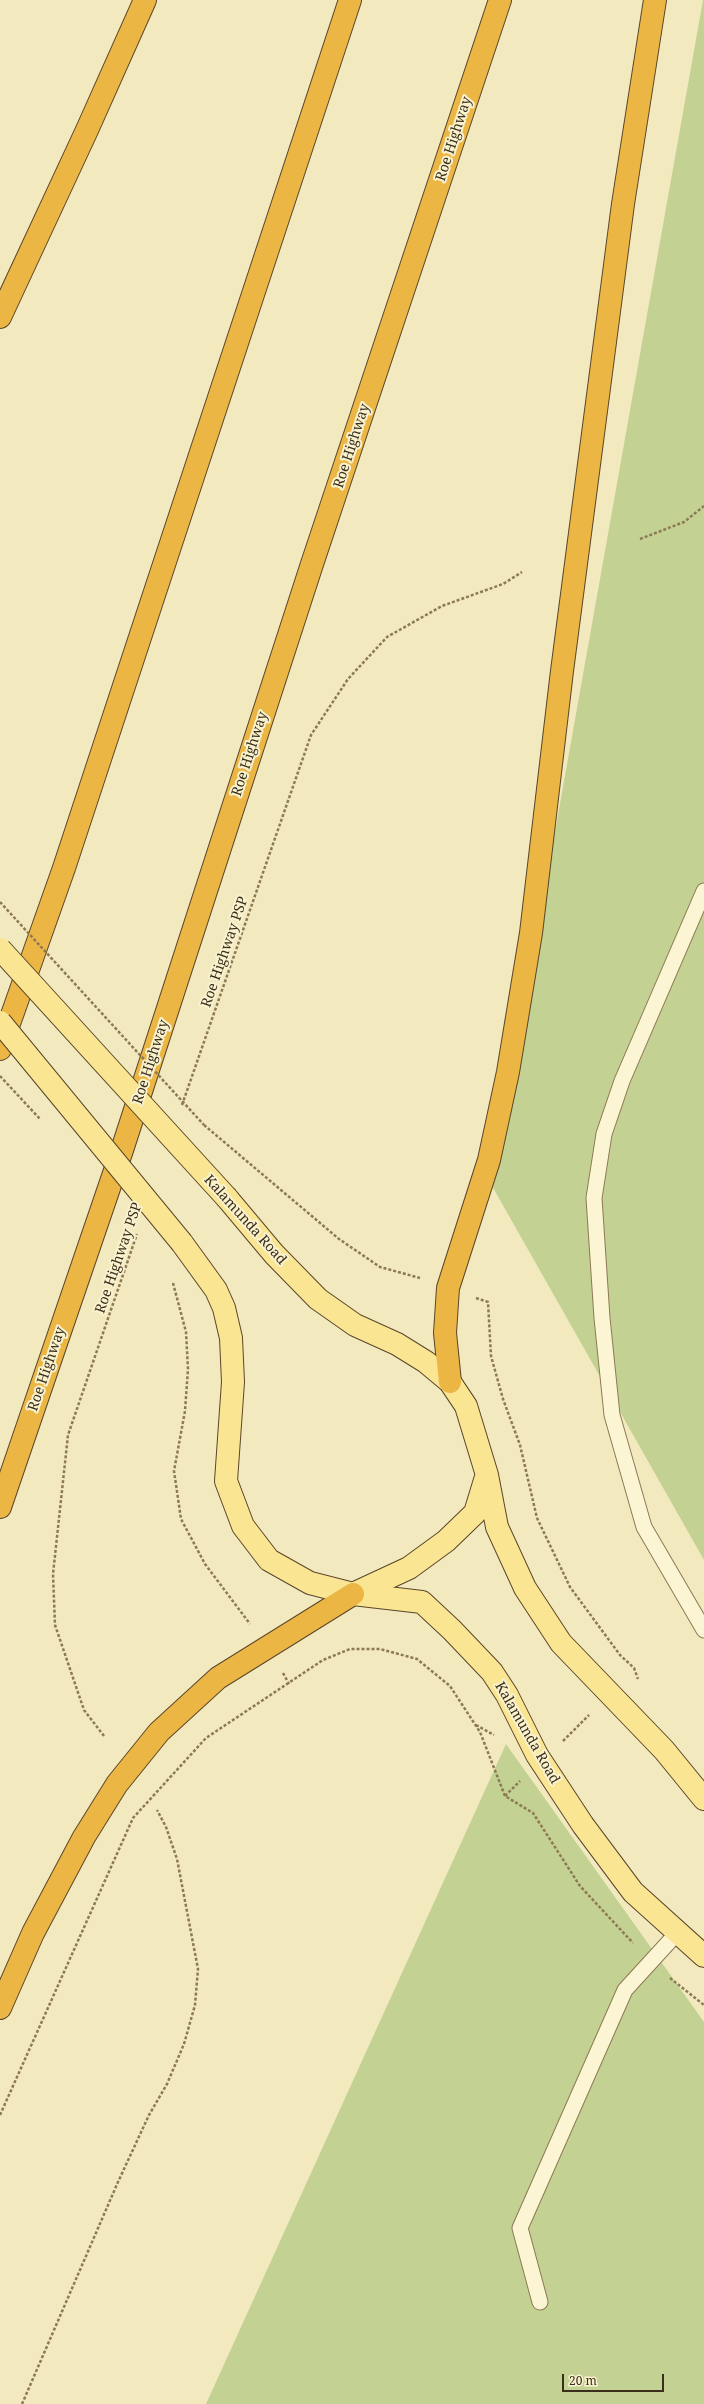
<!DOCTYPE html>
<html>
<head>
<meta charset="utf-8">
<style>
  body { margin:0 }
  #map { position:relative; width:704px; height:2404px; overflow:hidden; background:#f3e9bf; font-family:"Noto Serif",serif }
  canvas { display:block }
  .scale { position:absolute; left:562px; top:2374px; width:102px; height:18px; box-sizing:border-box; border:2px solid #3b2e1b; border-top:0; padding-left:5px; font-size:12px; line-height:14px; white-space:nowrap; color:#3b2e1b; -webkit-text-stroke:3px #f9f2cf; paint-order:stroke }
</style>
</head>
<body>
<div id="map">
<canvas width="704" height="2404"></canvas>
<div class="scale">20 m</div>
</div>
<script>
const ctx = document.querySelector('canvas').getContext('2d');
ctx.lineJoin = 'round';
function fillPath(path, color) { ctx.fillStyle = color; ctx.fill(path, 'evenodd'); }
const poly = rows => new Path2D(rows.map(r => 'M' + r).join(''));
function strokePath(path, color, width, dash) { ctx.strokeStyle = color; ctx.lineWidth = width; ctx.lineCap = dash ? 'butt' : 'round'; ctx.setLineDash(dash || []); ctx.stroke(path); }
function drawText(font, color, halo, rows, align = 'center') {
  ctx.font = font + ' "Noto Serif",serif'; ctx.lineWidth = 4; ctx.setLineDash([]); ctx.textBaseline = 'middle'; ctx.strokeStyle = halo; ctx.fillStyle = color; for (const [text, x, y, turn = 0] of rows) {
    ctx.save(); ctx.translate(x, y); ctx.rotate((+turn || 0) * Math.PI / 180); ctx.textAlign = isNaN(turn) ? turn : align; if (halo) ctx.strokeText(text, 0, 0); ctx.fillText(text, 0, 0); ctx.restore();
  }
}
const green = poly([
  [703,0,704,0,704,1560,492,1186],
  [506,1744,704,2022,704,2404,206,2404]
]);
const path = poly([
  [640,539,684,522,704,506],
  [182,1105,311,735,348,679,387,637,442,606,503,584,522,572],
  [204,1125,339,1239,380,1267,420,1278],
  [173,1283,186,1332,188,1369,185,1411,174,1471,181,1519,205,1564,250,1624],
  [476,1298,488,1302,491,1356,503,1399,520,1445,537,1518,570,1587,620,1655,634,1668,638,1679],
  [283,1673,289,1684],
  [476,1725,494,1735],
  [104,1736,84,1710,55,1625,53,1574,68,1435,137,1234],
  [563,1741,589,1715],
  [505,1796,520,1781],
  [670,1978,704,2005],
  [0,2115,133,1818,206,1738,323,1660,350,1649,380,1649,417,1659,450,1686,480,1732,505,1796,533,1813,580,1886,633,1943],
  [22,2404,118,2182,149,2115,167,2084,184,2044,195,2005,198,1969,177,1859,166,1827,157,1810]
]);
const service = poly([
  [704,891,622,1081,604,1134,594,1198,602,1318,612,1415,644,1527,704,1630],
  [540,2302,520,2228,625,1990,678,1932]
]);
const primary = poly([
  [227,1198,274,1254,318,1299,355,1325,397,1344,426,1362,450,1382,466,1406,487,1475,497,1527,525,1588,561,1643,664,1750,704,1799],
  [182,1243,216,1290,224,1308,231,1338,233,1382,226,1481,243,1526,269,1560,310,1583,353,1594,422,1602,452,1630,492,1672,507,1695,537,1755,583,1825,633,1892,704,1956],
  [353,1594,409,1568,446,1541,475,1513,486,1477]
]);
const motorway = poly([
  [0,317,87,130,145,0],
  [0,1049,64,868,350,0],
  [450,1382,445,1333,448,1288,489,1160,508,1072,531,933,562,671,623,204,655,0],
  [0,1507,122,1150,312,564,500,0],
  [0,2008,33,1933,84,1837,117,1784,159,1732,218,1678,353,1594]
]);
const pathBridge = poly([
  [0,902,204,1125],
  [0,1076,40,1119]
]);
const primaryBridge = poly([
  [0,949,227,1198],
  [0,1022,182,1243]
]);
const streetNames = [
  ["Roe Highway",454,139,-72],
  ["Roe Highway",352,446,-72],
  ["Roe Highway",250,754,-72],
  ["Roe Highway PSP",225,952,-71],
  ["Roe Highway",151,1062,-72],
  ["Kalamunda Road",245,1220,48],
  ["Roe Highway PSP",119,1258,-71],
  ["Roe Highway",47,1369,-71],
  ["Kalamunda Road",527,1733,60]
];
fillPath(green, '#c3d292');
strokePath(service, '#8d7955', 17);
strokePath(primary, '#5a462a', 24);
strokePath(motorway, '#5a462a', 24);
strokePath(path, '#8d7955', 2.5, [3, 2]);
strokePath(service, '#fcf5d3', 15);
strokePath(primary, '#fae692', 22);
strokePath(motorway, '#ecb645', 22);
strokePath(primaryBridge, '#5a462a', 24, []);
strokePath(pathBridge, '#8d7955', 2.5, [3, 2]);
strokePath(primaryBridge, '#fae692', 22);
drawText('14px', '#3b2e1b', '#f9f2cf', streetNames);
</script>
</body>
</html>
